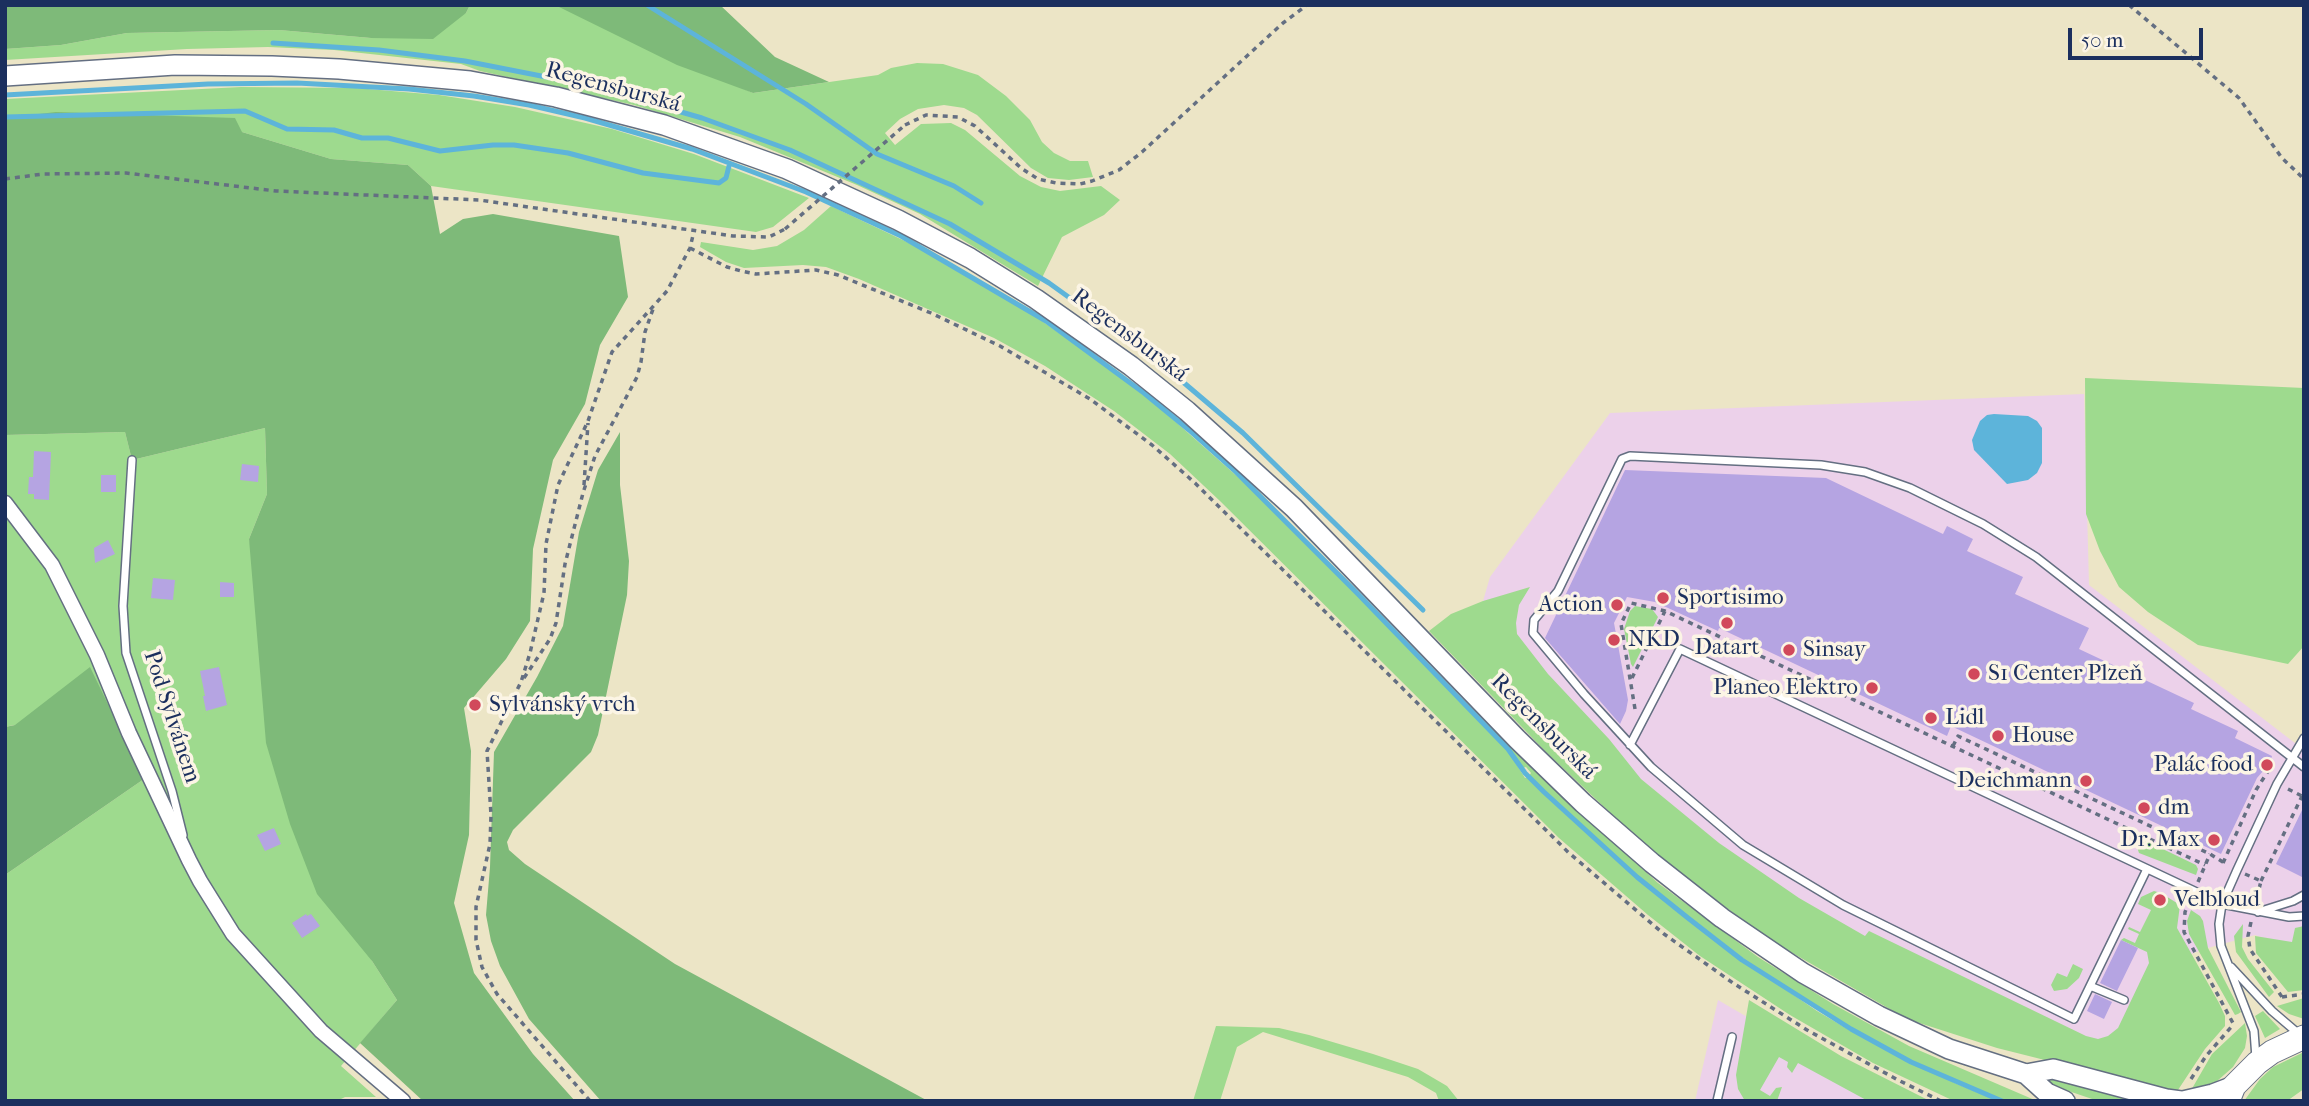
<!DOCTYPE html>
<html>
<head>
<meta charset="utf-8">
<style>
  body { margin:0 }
  #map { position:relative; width:2309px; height:1106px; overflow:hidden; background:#ece5c6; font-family:"IM FELL French Canon",serif }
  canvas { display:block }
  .frame { position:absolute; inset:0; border:7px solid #1b2f5e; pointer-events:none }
  .scale { position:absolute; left:2068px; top:28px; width:135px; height:32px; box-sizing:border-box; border:4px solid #1b2f5e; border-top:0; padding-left:9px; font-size:21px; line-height:24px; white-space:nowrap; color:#1b2f5e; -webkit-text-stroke:5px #fcf5e5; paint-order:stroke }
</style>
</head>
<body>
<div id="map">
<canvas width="2309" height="1106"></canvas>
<div class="frame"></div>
<div class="scale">50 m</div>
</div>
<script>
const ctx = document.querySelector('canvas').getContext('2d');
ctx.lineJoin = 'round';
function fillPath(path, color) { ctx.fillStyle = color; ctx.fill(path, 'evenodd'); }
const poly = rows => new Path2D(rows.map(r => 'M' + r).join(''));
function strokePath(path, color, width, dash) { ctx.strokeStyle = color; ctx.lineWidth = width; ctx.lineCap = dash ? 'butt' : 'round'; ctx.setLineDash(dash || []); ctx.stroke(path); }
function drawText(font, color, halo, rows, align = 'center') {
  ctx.font = font + ' "IM FELL French Canon",serif'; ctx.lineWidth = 7; ctx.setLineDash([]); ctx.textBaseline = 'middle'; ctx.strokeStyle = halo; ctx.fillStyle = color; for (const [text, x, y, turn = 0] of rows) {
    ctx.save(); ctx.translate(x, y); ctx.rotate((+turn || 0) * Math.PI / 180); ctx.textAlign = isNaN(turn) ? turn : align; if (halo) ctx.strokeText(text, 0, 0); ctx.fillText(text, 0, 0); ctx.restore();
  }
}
const built = poly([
  [2084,394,2089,585,2304,750,2304,953,2255,935,2204,949,2179,959,2154,1066,1937,982,1754,871,1631,774,1483,601,1490,577,1610,413],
  [1718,1000,1892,1101,1695,1101]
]);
const green = poly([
  [470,5,559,6,753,93,878,75,891,68,917,63,943,64,978,75,1006,96,1030,120,1042,142,1054,153,1070,161,1088,161,1093,177,1069,180,1048,178,1031,168,977,115,964,108,944,105,918,109,900,119,885,133,895,145,921,124,951,123,965,130,1020,176,1041,187,1060,191,1101,186,1120,200,1104,215,1062,237,1038,286,920,214,857,185,740,137,634,105,480,71,461,64,334,50,268,47,187,49,5,60,5,49,61,45,127,33,279,30,371,38,466,13],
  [241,87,356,88,439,95,515,107,612,129,694,154,809,198,773,227,756,232,431,186,408,165,331,159,242,132,5,126,5,99],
  [831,206,909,243,1019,305,1112,370,1160,408,1256,493,1348,585,1507,749,1525,778,1528,777,1559,808,1669,905,1728,950,1817,1011,1851,1031,1957,1084,1998,1101,1954,1101,1873,1063,1790,1015,1700,956,1648,915,1559,838,1220,501,1170,454,1114,411,1045,366,994,338,859,279,826,267,803,265,744,268,726,262,700,247,701,242,753,250,777,246,804,230],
  [2085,378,2304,388,2304,646,2288,664,2198,645,2148,612,2119,587,2100,551,2086,514],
  [265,428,267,494,249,539,372,961,397,1000,341,1066,376,1097,345,1097,337,1101,5,1101,5,875,144,779,14,725,5,727,5,435,125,432,132,460],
  [1530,587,1519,605,1516,623,1517,634,1548,674,1609,739,1641,779,1719,843,1799,898,1865,936,1869,931,2086,1036,2098,1039,2108,1036,2118,1028,2149,963,2147,952,2121,940,2124,938,2135,943,2139,934,2128,929,2129,927,2140,932,2151,910,2138,904,2141,897,2154,891,2161,893,2180,905,2177,928,2219,1003,2225,1016,2225,1026,2205,1049,2176,1093,1997,1048,1907,1019,1782,947,1729,910,1663,859,1621,823,1546,752,1429,631,1451,614,1483,601],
  [1635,606,1652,609,1658,617,1633,667,1631,664,1624,629,1630,611],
  [1463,698,1546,781,1658,883,1758,957,1833,1004,1909,1046,2037,1101,2006,1101,1908,1059,1834,1018,1754,967,1649,886,1544,792,1529,776,1531,773,1526,767,1523,768,1509,748],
  [2140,838,2196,865,2198,869,2196,875,2139,853,2137,847],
  [2191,910,2200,916,2203,921,2208,948,2241,1012,2238,1014,2235,1015,2189,934,2187,921],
  [2243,924,2242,947,2248,959,2274,992,2269,997,2236,952,2234,936],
  [2304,926,2304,990,2288,992,2256,953,2255,936,2292,942,2295,928],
  [2073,964,2083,969,2079,978,2067,989,2054,991,2051,985,2057,973,2067,977],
  [2304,998,2304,1019,2289,1014,2277,1006],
  [1749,1000,1841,1056,1930,1101,1868,1101,1798,1063,1792,1073,1787,1067,1788,1062,1779,1057,1760,1090,1770,1096,1776,1088,1782,1087,1777,1101,1745,1101,1738,1089,1736,1075],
  [2263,1011,2280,1029,2265,1038,2255,1016],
  [2245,1023,2247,1036,2245,1048,2233,1067,2216,1082,2190,1092,2212,1054],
  [1216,1026,1279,1028,1309,1035,1373,1054,1418,1069,1447,1086,1459,1101,1439,1101,1436,1093,1408,1077,1263,1032,1237,1047,1220,1101,1193,1101],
  [2304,1052,2304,1089,2301,1091,2287,1101,2244,1101,2260,1079,2273,1067],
  [2039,1075,2141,1101,2098,1101,2039,1081]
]);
const forest = poly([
  [5,5,470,5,466,13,433,39,371,38,279,30,127,33,61,45,5,49],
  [555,5,720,5,775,57,829,82,753,93,677,65],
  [56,112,235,118,242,132,331,159,408,165,431,186,440,234,463,219,493,214,619,236,628,297,600,345,585,404,553,460,533,549,530,621,506,659,464,708,471,751,469,835,454,903,474,973,533,1054,575,1101,423,1101,360,1043,397,1000,372,961,317,894,290,824,266,743,249,539,267,494,265,428,132,460,125,432,5,435,5,118],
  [620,432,620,485,629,561,627,595,598,735,591,752,513,830,507,842,509,850,525,864,675,964,928,1101,601,1101,529,1019,500,966,491,941,486,915,490,867,494,752,537,677,563,626,579,532,598,470],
  [90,667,144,779,5,875,5,727,15,725]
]);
const water = poly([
  [1994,414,2028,416,2037,421,2042,428,2042,463,2037,473,2028,480,2007,484,1974,450,1972,440,1980,421,1987,415]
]);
const stream = poly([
  [647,5,806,104,877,154,954,186,981,203],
  [273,43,379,50,465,61,587,85,702,118,790,150,950,224,1049,283,1163,365,1243,433,1423,610],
  [5,95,208,84,297,83,409,89,474,96,529,105,585,118,692,149,806,192,901,236,1046,321,1144,393,1189,430,1236,472,1358,594,1508,749,1525,773,1544,792,1637,877,1688,918,1742,960,1851,1029,1911,1062,2002,1101],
  [5,117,245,111,287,129,334,130,362,138,388,138,440,151,493,145,514,145,568,153,643,173,719,183,726,178,729,166]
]);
const building = poly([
  [34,451,51,452,49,500,34,499,34,494,28,494,29,477,33,477],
  [242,464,259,466,258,482,240,480],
  [1625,470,1826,478,1943,534,1947,526,1973,539,1967,551,2023,577,2015,594,2089,628,2079,649,2194,703,2191,709,2238,731,2235,738,2272,756,2269,764,2257,778,2221,854,1951,726,1947,736,1719,628,1718,631,1655,602,1627,597,1614,623,1628,700,1626,711,1620,724,1545,638],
  [101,475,116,475,116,492,101,492],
  [108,540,115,554,95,563,94,548],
  [153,578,175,580,173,600,151,598],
  [220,582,234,583,234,597,220,597],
  [219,667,227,705,206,711,203,696,205,696,200,671],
  [2304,806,2304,878,2276,864],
  [274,828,281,844,265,851,257,835],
  [306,914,307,916,311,914,320,926,302,938,292,923],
  [2121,940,2138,948,2117,991,2100,983],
  [2095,994,2112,1002,2104,1019,2087,1011]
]);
const path = poly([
  [2129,5,2239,98,2282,158,2304,179],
  [905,125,926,115,958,117,975,126,1021,168,1038,179,1056,183,1080,184,1092,181,1119,170,1142,152,1283,23,1307,5],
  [5,179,43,174,126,173,276,191,479,200,733,236,769,237,785,229],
  [690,248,727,267,741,271,756,274,816,270,838,275,931,313,1000,346,1090,399,1152,445,1195,483,1569,853,1664,934,1733,983,1807,1030,1898,1080,1941,1101],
  [584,485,588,423],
  [524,678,550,639,556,623,565,564,583,493,595,456,637,377,641,362,645,332,653,309],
  [1632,678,1665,611],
  [1635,709,1621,624,1631,603,1665,611,2205,865],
  [1953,746,1958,736,2210,854,2226,864],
  [2288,789,2302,796],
  [2223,863,2256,790,2270,768],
  [2245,874,2261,881,2256,901],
  [2261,881,2304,792],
  [2198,882,2210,854],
  [2190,901,2185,912,2184,932,2234,1025],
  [2251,922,2248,936,2250,949,2282,997],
  [2282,997,2304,994],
  [2191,1079,2206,1056,2233,1025],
  [590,1101,497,994,482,967,476,940,476,907,490,844,491,815,487,751,521,682,530,653,544,593,546,544,558,485,588,421,612,352,667,291,690,248,694,231]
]);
const lane = poly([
  [132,460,123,606,126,653,172,791,183,835],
  [1630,745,1680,649,2222,904,2289,917,2304,916],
  [2147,869,2074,1019,1843,905,1743,845,1651,767,1584,694,1533,633,1534,620,1558,591,1622,459,1630,456,1821,465,1865,472,1910,488,1983,524,2036,557,2304,767],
  [2258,912,2293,901,2304,895],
  [2231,967,2272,1011,2300,1035],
  [2090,986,2124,1000],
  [2256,1058,2254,1031,2221,946,2219,924,2222,904,2237,870,2277,784,2304,738],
  [1717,1101,1732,1037]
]);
const street = poly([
  [5,503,52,565,97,655,129,733,189,860,200,881,233,934,321,1031,403,1101]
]);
const secondary = poly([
  [5,76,175,65,272,66,339,69,470,81,556,97,664,125,787,169,898,220,970,258,1036,299,1131,366,1187,411,1294,508,1517,739,1583,803,1652,863,1722,918,1803,973,1879,1016,1949,1049,2026,1074,2047,1093,2065,1101],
  [2026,1074,2053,1069,2166,1099,2181,1101],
  [2183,1101,2213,1094,2234,1086]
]);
const primary = poly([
  [2228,1101,2234,1086,2257,1063,2272,1052,2304,1037]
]);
const pathBridge = poly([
  [785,229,905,125]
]);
const markers = [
  [1663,598,7,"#d1495b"],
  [1617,605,7,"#d1495b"],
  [1727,623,7,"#d1495b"],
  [1614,640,7,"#d1495b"],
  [1789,650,7,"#d1495b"],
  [1974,674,7,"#d1495b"],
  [1872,688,7,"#d1495b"],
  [475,705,7,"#d1495b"],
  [1931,718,7,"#d1495b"],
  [1998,736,7,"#d1495b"],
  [2267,765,7,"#d1495b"],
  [2086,781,7,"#d1495b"],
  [2144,808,7,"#d1495b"],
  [2214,840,7,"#d1495b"],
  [2160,900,7,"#d1495b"]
];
const streetNames = [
  ["Regensburská",613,88,15],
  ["Regensburská",1129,336,37],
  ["Pod Sylvánem",171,717,72],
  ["Regensburská",1543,727,45]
];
const poiNames = [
  ["Sportisimo",1677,598],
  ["Action",1603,605,"right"],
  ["NKD",1628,640],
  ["Datart",1727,648,"center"],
  ["Sinsay",1803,650],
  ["S1 Center Plzeň",1988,674],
  ["Planeo Elektro",1858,688,"right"],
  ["Sylvánský vrch",489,705],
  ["Lidl",1945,718],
  ["House",2012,736],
  ["Palác food",2253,765,"right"],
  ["Deichmann",2072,781,"right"],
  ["dm",2158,808],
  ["Dr. Max",2200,840,"right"],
  ["Velbloud",2174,900]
];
fillPath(built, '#ecd1ea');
fillPath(green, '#9eda8e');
fillPath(forest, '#7eba79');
fillPath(water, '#5db4da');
strokePath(stream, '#5db4da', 5);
fillPath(building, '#b5a4e2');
strokePath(lane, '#646f82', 10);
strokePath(street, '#646f82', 17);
strokePath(secondary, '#646f82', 22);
strokePath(primary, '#646f82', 25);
strokePath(path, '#646f82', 3.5, [5, 5]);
strokePath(lane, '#fff', 7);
strokePath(street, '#fff', 14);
strokePath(secondary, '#fff', 19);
strokePath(primary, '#fff', 23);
strokePath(pathBridge, '#646f82', 3.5, [5, 5]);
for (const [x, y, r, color] of markers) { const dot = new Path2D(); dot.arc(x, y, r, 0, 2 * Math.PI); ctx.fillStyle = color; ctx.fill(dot); strokePath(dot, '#fcf5e5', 2.5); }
drawText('23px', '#1b2f5e', '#fcf5e5', streetNames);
drawText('23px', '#1b2f5e', '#fcf5e5', poiNames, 'left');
</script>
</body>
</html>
